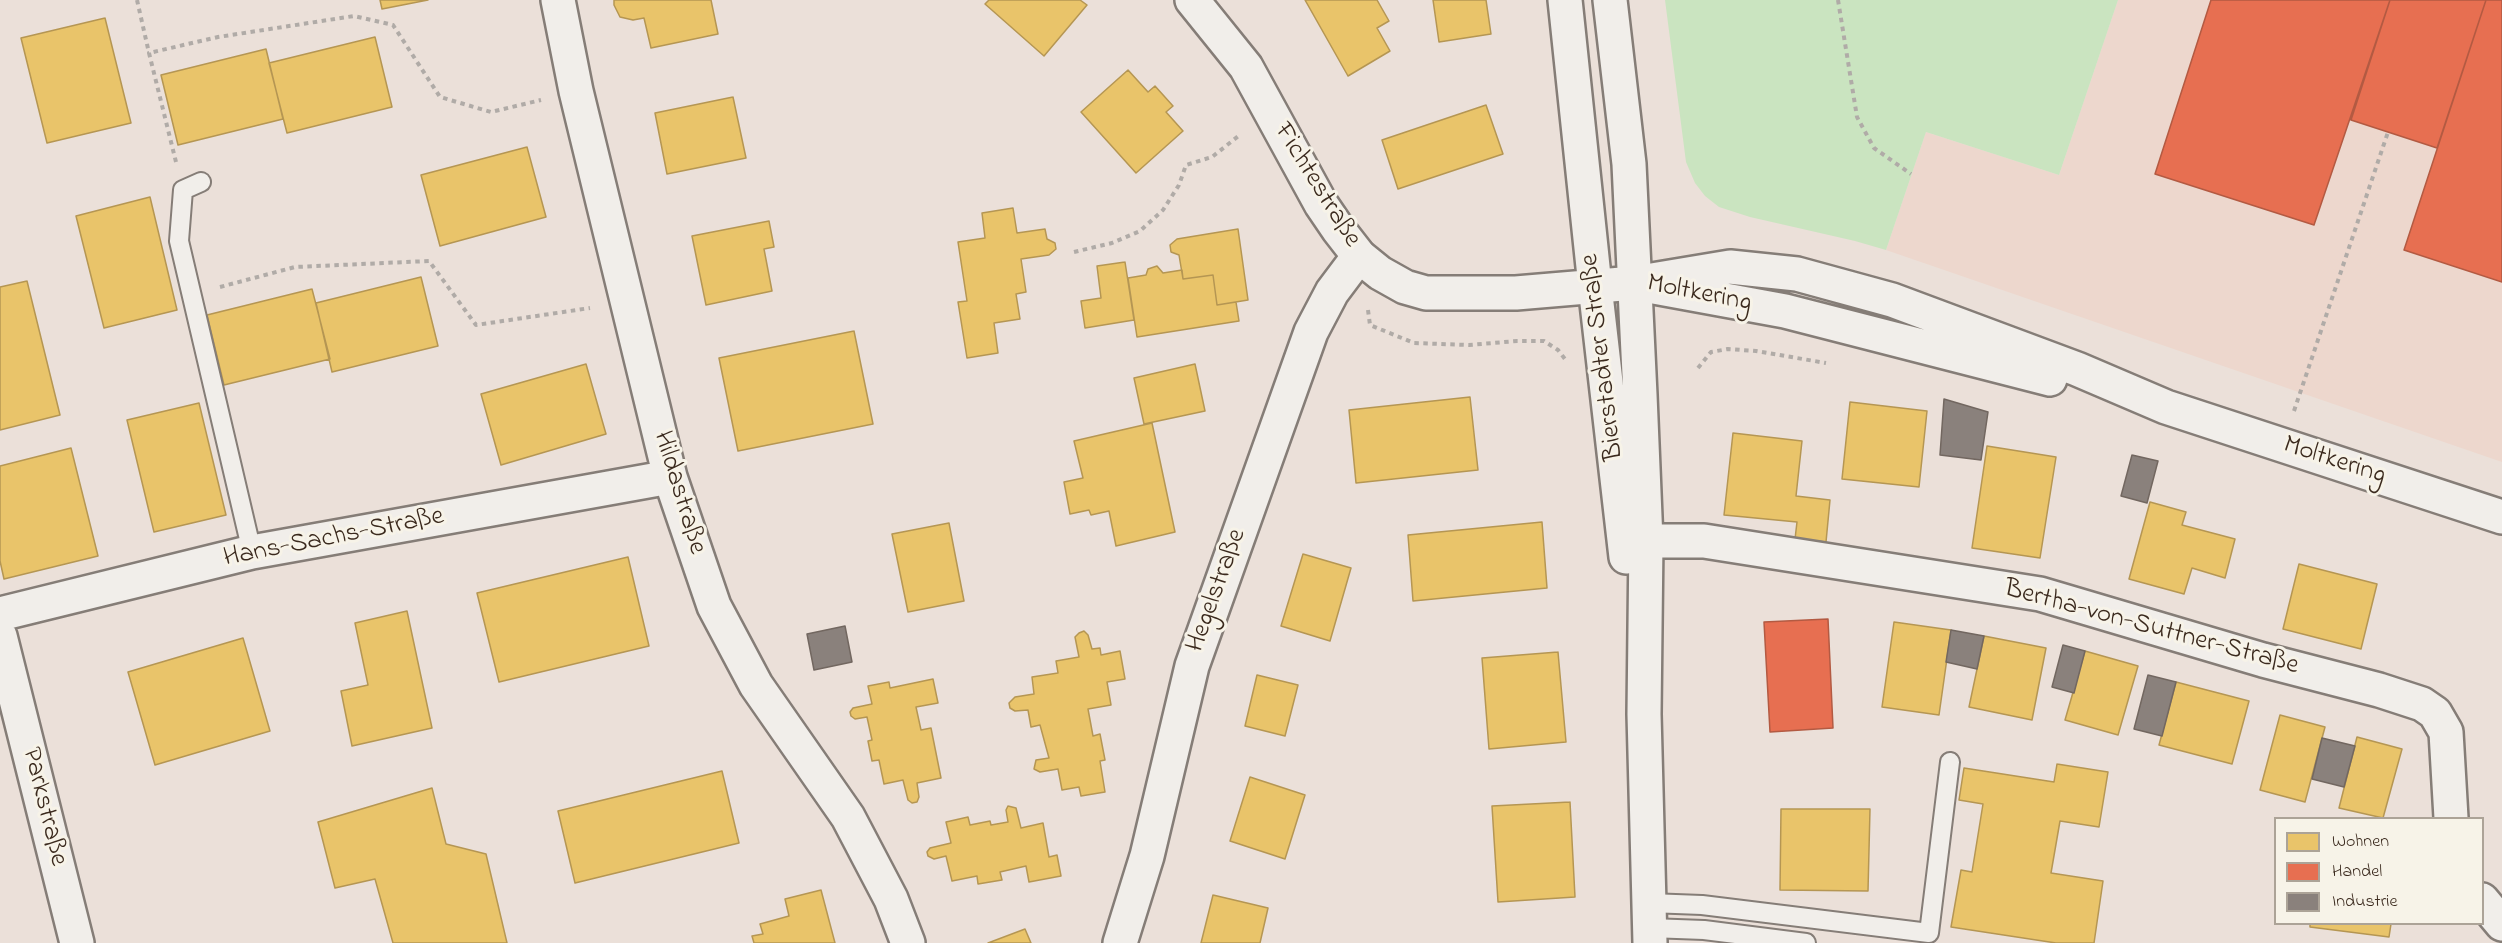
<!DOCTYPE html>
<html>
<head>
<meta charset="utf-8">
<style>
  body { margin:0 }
  #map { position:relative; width:2502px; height:943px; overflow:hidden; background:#ebe0d9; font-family:"Indie Flower",sans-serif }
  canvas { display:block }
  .legend { position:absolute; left:2274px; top:817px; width:210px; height:108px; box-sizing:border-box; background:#f7f3e8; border:2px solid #aca397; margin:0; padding:8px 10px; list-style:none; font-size:18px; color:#3b2a1e }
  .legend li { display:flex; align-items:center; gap:12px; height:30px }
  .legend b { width:30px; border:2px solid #aca397 }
</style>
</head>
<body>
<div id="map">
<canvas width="2502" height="943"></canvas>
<ul class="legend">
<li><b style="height:16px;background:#e9c46a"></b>Wohnen</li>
<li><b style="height:16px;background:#e76f51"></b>Handel</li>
<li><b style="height:16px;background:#8a817c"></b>Industrie</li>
</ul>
</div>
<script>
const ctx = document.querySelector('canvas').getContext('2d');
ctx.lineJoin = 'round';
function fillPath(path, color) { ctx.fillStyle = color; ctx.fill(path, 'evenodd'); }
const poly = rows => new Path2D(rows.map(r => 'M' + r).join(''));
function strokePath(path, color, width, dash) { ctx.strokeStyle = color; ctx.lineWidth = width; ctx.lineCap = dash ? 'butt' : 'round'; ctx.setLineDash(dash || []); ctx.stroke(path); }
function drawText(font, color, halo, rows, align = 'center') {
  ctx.font = font + ' "Indie Flower",sans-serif'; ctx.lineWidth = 6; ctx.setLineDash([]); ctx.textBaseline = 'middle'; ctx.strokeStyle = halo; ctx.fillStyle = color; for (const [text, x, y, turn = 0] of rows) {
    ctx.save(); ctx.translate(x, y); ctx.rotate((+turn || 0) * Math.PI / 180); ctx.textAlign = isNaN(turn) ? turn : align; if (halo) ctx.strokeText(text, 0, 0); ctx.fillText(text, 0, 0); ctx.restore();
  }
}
const built = poly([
  [2118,0,2502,0,2502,462,1886,250,1926,132,2059,175]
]);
const green = poly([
  [1665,0,2118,0,2059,175,1926,132,1886,250,1855,241,1750,217,1719,207,1705,196,1695,183,1686,162]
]);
const homes = poly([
  [380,0,428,0,382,9,380,0],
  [614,0,711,0,718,34,651,48,644,18,633,20,620,17,614,5,614,0],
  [989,0,1080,0,1087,5,1044,56,985,4,989,0],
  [1305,0,1377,0,1389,21,1377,28,1390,51,1348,76,1305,0],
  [1433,0,1486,0,1491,34,1439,42,1433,0],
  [105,18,131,123,47,143,21,38,105,18],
  [375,37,392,107,287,133,269,63,375,37],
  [266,49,283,119,178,145,161,75,266,49],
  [1128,70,1148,92,1155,86,1173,106,1166,112,1183,131,1136,173,1081,112,1128,70],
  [733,97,746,158,667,174,655,113,733,97],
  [1486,105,1503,154,1398,189,1382,140,1486,105],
  [527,147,546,217,440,246,421,175,527,147],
  [150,197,177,310,104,328,76,216,150,197],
  [1013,208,1017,233,1045,229,1047,239,1055,243,1056,249,1049,255,1021,259,1026,292,1016,294,1020,319,994,323,998,353,967,358,958,302,967,301,958,242,985,238,982,213,1013,208],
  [769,221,774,247,764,249,772,291,706,305,692,236,769,221],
  [1238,229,1248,300,1217,305,1213,275,1183,279,1179,255,1171,252,1170,245,1177,239,1238,229],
  [1125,262,1134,320,1085,328,1081,301,1101,298,1097,266,1125,262],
  [1157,266,1163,273,1182,270,1183,279,1213,275,1217,305,1236,302,1239,321,1137,337,1128,278,1146,275,1148,269,1157,266],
  [421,277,438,346,332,372,316,303,421,277],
  [27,281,60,415,0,430,0,287,27,281],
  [312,289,330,359,224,385,207,315,312,289],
  [854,331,873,424,738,451,719,358,854,331],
  [586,364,606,434,501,465,481,394,586,364],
  [1195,364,1205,411,1144,424,1134,378,1195,364],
  [1470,397,1478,470,1356,483,1349,410,1470,397],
  [1850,402,1927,411,1919,487,1842,479,1850,402],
  [199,403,226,515,154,532,127,420,199,403],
  [1152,423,1175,532,1116,546,1109,511,1091,515,1089,510,1070,514,1064,482,1083,478,1074,441,1152,423],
  [1733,433,1802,441,1796,496,1830,500,1826,542,1795,539,1797,522,1724,515,1733,433],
  [1987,446,2056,457,2040,558,1972,548,1987,446],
  [71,448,98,556,4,579,0,561,0,466,71,448],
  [2150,502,2186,512,2182,525,2235,539,2225,578,2192,568,2184,594,2129,579,2150,502],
  [1542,522,1547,588,1413,601,1408,535,1542,522],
  [949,523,964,601,908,612,892,534,949,523],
  [1303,554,1351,568,1330,641,1281,626,1303,554],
  [628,557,649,646,499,682,477,593,628,557],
  [2299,564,2377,584,2361,649,2283,629,2299,564],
  [407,611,432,728,352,746,341,691,368,685,355,623,407,611],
  [1894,622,1951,630,1939,715,1882,707,1894,622],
  [1084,631,1088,635,1092,649,1100,648,1101,655,1120,651,1125,679,1107,682,1111,705,1088,709,1093,736,1100,734,1105,760,1100,761,1105,792,1081,796,1079,787,1062,790,1058,769,1040,772,1034,769,1036,760,1049,758,1040,725,1031,727,1028,710,1015,711,1010,708,1009,703,1015,697,1034,694,1032,677,1058,673,1056,661,1079,657,1075,637,1079,633,1084,631],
  [1984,636,2046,648,2032,720,1969,707,1984,636],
  [243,638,270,731,155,765,128,672,243,638],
  [2085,651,2138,666,2118,735,2065,720,2085,651],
  [1558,652,1566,742,1489,749,1482,658,1558,652],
  [1257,675,1298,685,1285,736,1245,726,1257,675],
  [933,679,938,703,916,707,921,730,931,728,941,778,917,783,919,797,917,802,912,803,908,800,903,780,884,784,879,760,872,761,868,741,872,740,867,717,855,719,851,716,850,712,853,708,872,704,868,686,889,682,890,688,933,679],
  [2176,682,2249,701,2232,764,2159,745,2176,682],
  [2280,715,2325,727,2305,802,2260,790,2280,715],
  [2357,737,2402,749,2383,818,2339,808,2357,737],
  [2057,764,2108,772,2099,827,2060,821,2051,873,2103,881,2094,943,2056,943,1951,927,1961,870,1972,872,1983,804,1959,800,1964,768,2054,782,2057,764],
  [722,771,739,843,575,883,558,811,722,771],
  [1250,777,1305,795,1285,859,1230,841,1250,777],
  [432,788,446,844,486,854,507,943,393,943,375,879,335,888,318,822,432,788],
  [1570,802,1575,897,1498,902,1492,806,1570,802],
  [1008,806,1016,808,1021,828,1043,823,1049,857,1057,855,1061,876,1029,882,1026,866,1000,872,1002,880,978,884,977,876,952,881,946,856,934,859,928,856,927,852,930,848,951,843,946,822,968,817,970,825,990,821,991,825,1008,822,1006,810,1008,806],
  [1781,809,1870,809,1868,891,1780,890,1781,809],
  [821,890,835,943,754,943,752,936,763,934,760,924,789,916,785,899,821,890],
  [1213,895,1268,908,1260,943,1201,943,1213,895],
  [2310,924,2391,924,2389,937,2310,927,2310,924],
  [1025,929,1031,943,988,943,1025,929]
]);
const shops = poly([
  [2211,0,2390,0,2314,225,2155,174,2211,0],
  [2390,0,2486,0,2437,148,2351,120,2390,0],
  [2486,0,2502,0,2502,282,2404,250,2486,0],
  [1828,619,1833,728,1770,732,1764,622,1828,619]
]);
const industry = poly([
  [1944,399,1988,412,1981,460,1940,455,1944,399],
  [2132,455,2158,461,2147,503,2121,496,2132,455],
  [845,626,852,662,814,670,807,634,845,626],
  [1951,630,1984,636,1977,669,1946,662,1951,630],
  [2063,645,2085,651,2074,693,2052,687,2063,645],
  [2148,675,2176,682,2162,736,2134,729,2148,675],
  [2322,738,2355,746,2344,787,2312,779,2322,738]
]);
const path = poly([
  [137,0,149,53],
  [1838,0,1857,117,1874,148,1911,174],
  [176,162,149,53,218,37,354,16,393,25,440,97,491,112,541,100],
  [1074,252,1112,243,1140,231,1163,210,1179,185,1186,165,1212,157,1241,134],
  [220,287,295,267,429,261,476,325,590,308],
  [1368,310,1370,325,1414,343,1469,345,1517,341,1544,341,1558,350,1565,359],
  [1698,368,1711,352,1728,349,1756,351,1826,363],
  [2294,411,2388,132]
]);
const service = poly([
  [201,182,183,190,179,241,252,552],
  [1649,903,1702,905,1929,933,1950,762],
  [1650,928,1704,930,1806,943]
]);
const minor = poly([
  [558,0,576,91,670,477,714,606,756,685,848,817,891,899,908,943],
  [1646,541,1704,541,2040,594,2263,660,2379,690,2422,704,2435,713,2446,732,2451,818],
  [0,614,252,552,670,477],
  [0,636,77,943],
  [2482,900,2502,924],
  [1120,943,1147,856,1192,666,1311,332,1332,292,1359,256]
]);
const tertiary = poly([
  [1192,0,1246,67,1321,204,1338,229,1359,256,1380,273,1405,287,1426,293,1516,293,1634,283,1730,267,1797,274,1892,300,2077,369,2166,407,2502,517],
  [1654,287,1785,311,2050,379]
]);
const secondary = poly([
  [1565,0,1595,286,1626,557],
  [1610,0,1629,164,1640,395,1646,541,1644,714,1650,943]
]);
const streetNames = [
  ["Fichtestraße",1316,186,58],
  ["Moltkering",1699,295,11],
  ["Bierstadter Straße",1604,357,-97],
  ["Moltkering",2334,462,18],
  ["Hildastraße",678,493,73],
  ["Hans-Sachs-Straße",334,539,-11],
  ["Hegelstraße",1218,591,-70],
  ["Bertha-von-Suttner-Straße",2151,629,15],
  ["Parkstraße",43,807,76]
];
fillPath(built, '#edd7cd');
fillPath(green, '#cae4c0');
fillPath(homes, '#e9c46a');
strokePath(homes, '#b59653', 1.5);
fillPath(shops, '#e76f51');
strokePath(shops, '#b35a42', 1.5);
fillPath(industry, '#8a817c');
strokePath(industry, '#726760', 1.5);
strokePath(service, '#857d77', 22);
strokePath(minor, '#857d77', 38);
strokePath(tertiary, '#857d77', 38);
strokePath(secondary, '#857d77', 38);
strokePath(path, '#b0aba7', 4, [4.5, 4.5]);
strokePath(service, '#f1eeea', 18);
strokePath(minor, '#f1eeea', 33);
strokePath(tertiary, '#f1eeea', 33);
strokePath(secondary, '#f1eeea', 33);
drawText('27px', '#3b2a1e', '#f7f3e8', streetNames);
</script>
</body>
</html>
